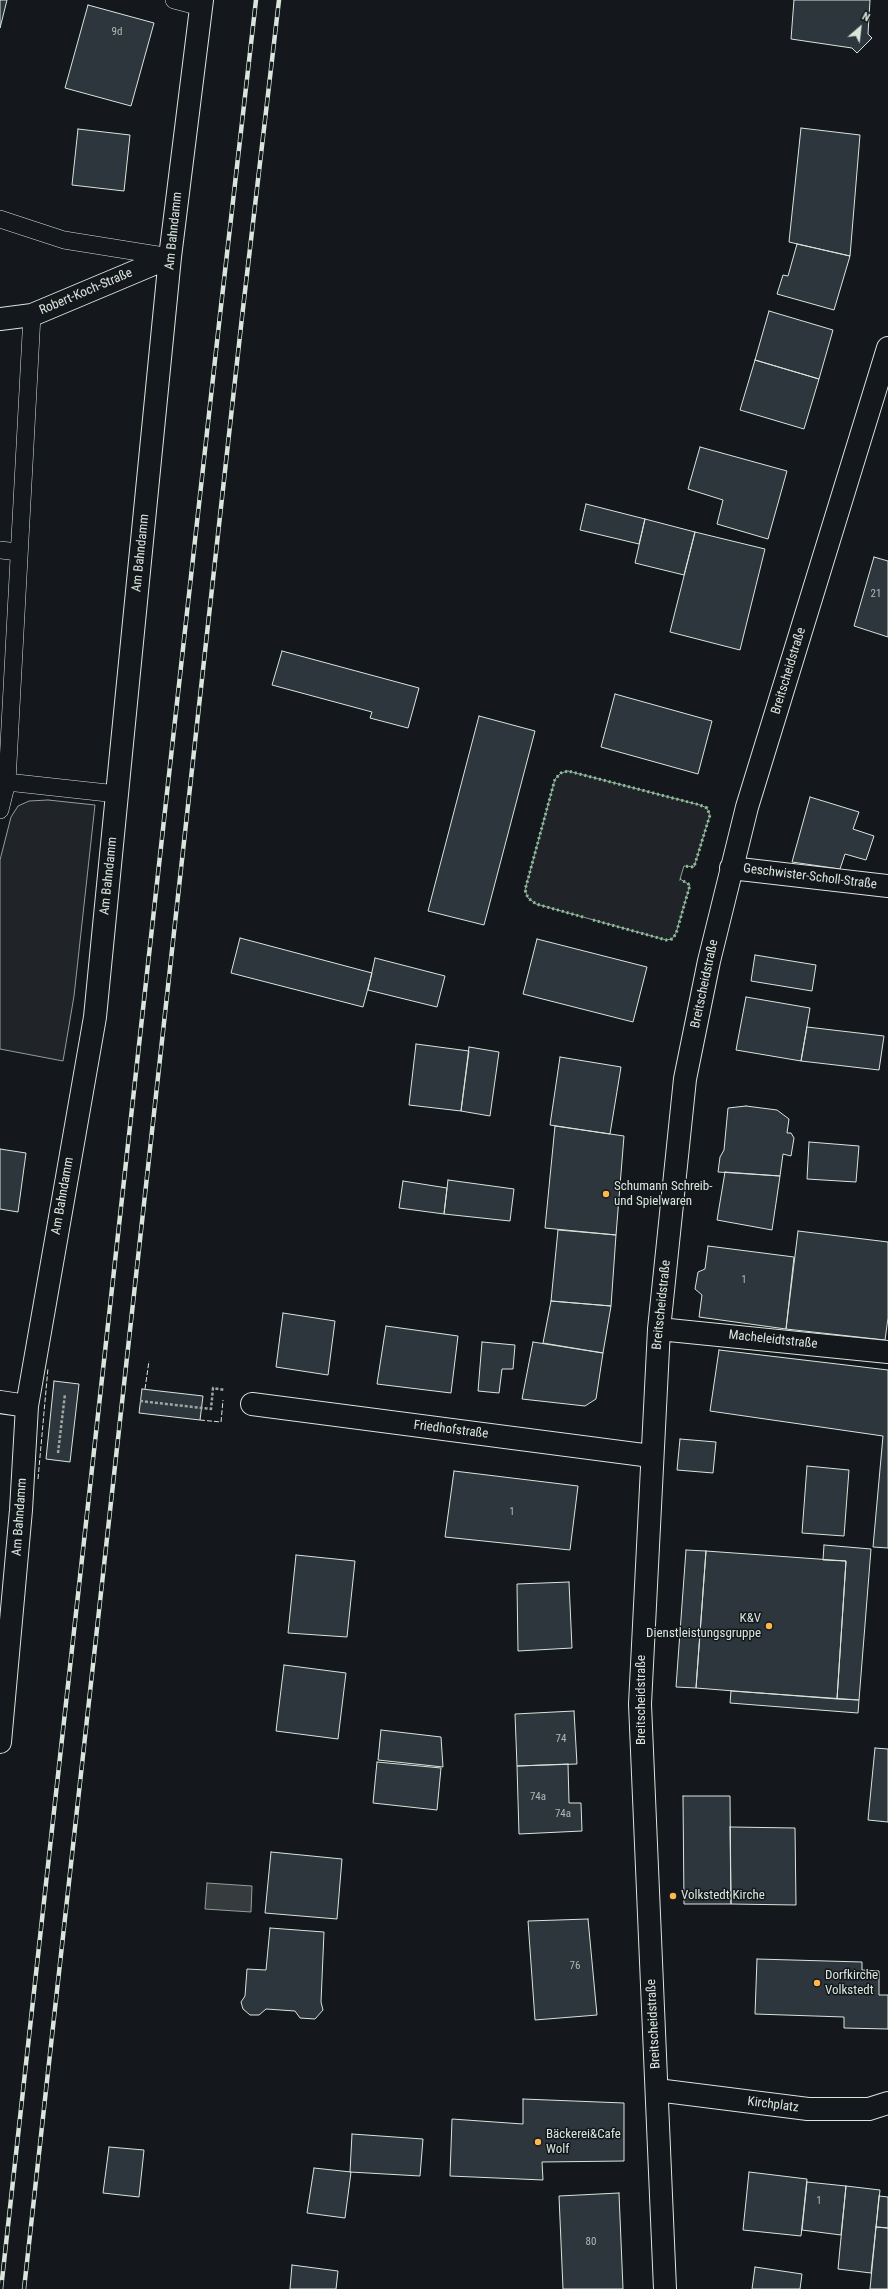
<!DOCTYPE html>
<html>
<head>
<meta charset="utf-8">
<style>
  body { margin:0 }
  #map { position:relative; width:888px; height:2289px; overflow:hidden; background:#14181c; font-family:"Roboto Condensed",sans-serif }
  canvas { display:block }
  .north { position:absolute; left:840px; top:8px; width:40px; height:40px; -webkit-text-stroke:3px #14181c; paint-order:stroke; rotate:28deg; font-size:11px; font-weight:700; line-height:16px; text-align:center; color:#d8e6dc }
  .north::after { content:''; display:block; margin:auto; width:14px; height:18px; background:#d8e6dc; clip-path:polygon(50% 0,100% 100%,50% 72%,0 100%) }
</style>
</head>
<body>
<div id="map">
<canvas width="888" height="2289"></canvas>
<div class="north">N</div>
</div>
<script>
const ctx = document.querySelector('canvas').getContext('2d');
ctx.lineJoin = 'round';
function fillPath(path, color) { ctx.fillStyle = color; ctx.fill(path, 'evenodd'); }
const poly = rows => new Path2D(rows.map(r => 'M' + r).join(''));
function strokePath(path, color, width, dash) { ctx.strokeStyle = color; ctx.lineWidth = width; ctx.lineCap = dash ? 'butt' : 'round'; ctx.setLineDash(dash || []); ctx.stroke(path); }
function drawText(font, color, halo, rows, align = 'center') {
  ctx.font = font + ' "Roboto Condensed",sans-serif'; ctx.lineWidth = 3; ctx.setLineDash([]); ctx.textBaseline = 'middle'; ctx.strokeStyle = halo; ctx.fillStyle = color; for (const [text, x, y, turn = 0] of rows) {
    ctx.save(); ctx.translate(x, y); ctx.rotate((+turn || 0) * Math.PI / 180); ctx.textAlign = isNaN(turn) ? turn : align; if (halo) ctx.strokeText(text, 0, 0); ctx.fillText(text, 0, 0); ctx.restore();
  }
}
const green = poly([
  [568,771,700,805,707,808,710,815,694,867,684,866,680,879,690,885,676,933,672,939,666,940,536,904,528,898,525,890,555,779,561,773,568,771],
  [48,800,95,805,74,996,63,1061,0,1049,0,860,11,817,18,806,29,801,48,800]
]);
const water = poly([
  [207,1883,252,1886,251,1912,205,1909,207,1883]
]);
const building = poly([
  [0,0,7,0,0,28,0,0],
  [794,0,870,0,868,34,872,38,857,53,852,48,791,39,794,0],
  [88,5,154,23,131,106,65,88,88,5],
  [801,128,860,135,850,256,789,242,801,128],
  [78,129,130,135,124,191,72,185,78,129],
  [797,244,850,256,834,310,777,294,783,275,788,276,797,244],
  [769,311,833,330,819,379,755,360,769,311],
  [755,360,819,379,804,429,740,410,755,360],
  [700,447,787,471,768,539,717,524,723,500,688,489,700,447],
  [586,504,645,519,639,544,580,530,586,504],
  [645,519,695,532,684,575,635,563,645,519],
  [695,532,765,549,740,650,670,632,695,532],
  [874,557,888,561,888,637,854,626,874,557],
  [282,651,419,688,408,728,370,718,372,712,272,685,282,651],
  [615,694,712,721,698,774,601,747,615,694],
  [479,716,535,731,484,925,428,911,479,716],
  [810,797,859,812,853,829,874,836,866,860,845,854,840,869,792,862,810,797],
  [240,938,372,973,363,1007,231,973,240,938],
  [537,939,647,967,633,1022,523,994,537,939],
  [755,955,816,965,812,991,751,981,755,955],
  [375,958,445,976,437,1007,368,990,375,958],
  [746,997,810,1008,801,1061,736,1050,746,997],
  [807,1027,884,1036,879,1070,801,1061,807,1027],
  [416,1044,469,1051,461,1111,409,1105,416,1044],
  [469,1047,499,1052,490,1116,461,1111,469,1047],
  [560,1057,621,1067,610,1134,550,1125,560,1057],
  [746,1106,777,1110,789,1119,787,1133,791,1133,794,1138,791,1156,783,1154,780,1176,718,1172,720,1157,724,1150,728,1108,746,1106],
  [555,1126,624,1136,616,1235,545,1228,555,1126],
  [809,1142,859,1146,856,1182,807,1179,809,1142],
  [0,1149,26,1153,18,1212,0,1209,0,1149],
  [725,1172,780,1176,772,1230,717,1220,725,1172],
  [448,1180,514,1189,510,1221,444,1214,448,1180],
  [403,1181,447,1188,444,1214,399,1208,403,1181],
  [558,1230,616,1235,611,1306,551,1301,558,1230],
  [798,1231,888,1242,888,1318,885,1340,786,1329,798,1231],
  [708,1246,794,1257,786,1329,699,1317,702,1295,695,1289,698,1272,705,1269,708,1246],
  [551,1301,611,1306,603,1353,543,1343,551,1301],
  [283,1313,335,1321,328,1375,276,1367,283,1313],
  [386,1326,458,1336,451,1393,377,1384,386,1326],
  [482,1342,515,1345,513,1369,502,1369,499,1393,478,1391,482,1342],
  [533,1342,603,1353,596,1399,585,1406,522,1399,533,1342],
  [719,1350,888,1370,888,1548,873,1547,883,1436,710,1411,719,1350],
  [54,1381,79,1384,70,1462,46,1459,54,1381],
  [142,1389,203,1396,200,1420,139,1413,142,1389],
  [680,1439,716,1442,713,1473,677,1470,680,1439],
  [807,1466,849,1470,844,1536,802,1533,807,1466],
  [454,1471,578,1486,570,1550,445,1537,454,1471],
  [824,1545,871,1549,859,1700,837,1699,846,1561,823,1560,824,1545],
  [686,1550,706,1551,696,1688,676,1687,686,1550],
  [706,1551,846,1561,837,1699,696,1688,706,1551],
  [296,1555,355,1561,347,1637,288,1633,296,1555],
  [569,1582,572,1648,518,1651,517,1584,569,1582],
  [284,1665,346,1673,338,1739,276,1731,284,1665],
  [731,1691,859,1700,858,1713,730,1703,731,1691],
  [574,1711,577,1764,517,1766,515,1714,574,1711],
  [381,1730,441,1737,443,1767,378,1760,381,1730],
  [875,1748,888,1749,888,1822,868,1820,875,1748],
  [377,1762,441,1768,437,1810,373,1803,377,1762],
  [568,1764,569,1803,581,1803,582,1831,519,1834,517,1766,568,1764],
  [683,1796,730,1796,731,1904,684,1904,683,1796],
  [730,1827,795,1828,796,1905,731,1904,730,1827],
  [271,1852,342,1859,337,1919,265,1913,271,1852],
  [588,1919,597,2015,535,2020,528,1921,588,1919],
  [270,1928,324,1932,321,2002,323,2010,315,2019,300,2018,295,2011,266,2009,259,2015,250,2015,243,2009,241,2002,245,1996,247,1969,266,1970,270,1928],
  [757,1959,862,1962,862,1970,879,1971,879,1995,888,1995,888,2029,844,2028,844,2017,755,2014,757,1959],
  [523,2099,624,2103,624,2161,542,2162,543,2180,450,2176,452,2119,523,2124,523,2099],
  [352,2134,423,2139,420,2176,350,2172,352,2134],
  [109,2147,144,2150,139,2197,103,2193,109,2147],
  [314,2168,351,2172,345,2218,307,2213,314,2168],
  [749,2172,807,2179,801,2236,743,2230,749,2172],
  [807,2182,846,2186,841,2235,802,2230,807,2182],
  [846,2186,880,2190,871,2273,838,2269,846,2186],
  [619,2193,623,2289,563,2289,559,2196,619,2193],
  [879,2196,888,2197,888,2228,876,2227,879,2196],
  [876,2227,888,2228,888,2289,870,2289,876,2227],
  [292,2265,338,2271,336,2289,290,2289,292,2265],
  [755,2267,802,2274,800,2289,752,2289,755,2267]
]);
const path = poly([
  [140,1401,211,1409,213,1388,225,1390],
  [58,1453,65,1394]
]);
const service = poly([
  [174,0,201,7],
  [0,219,64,240,170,257],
  [32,315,7,782,117,794],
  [0,550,18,552],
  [0,810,7,782]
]);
const minor = poly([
  [0,319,32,315,170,257],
  [731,868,888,886],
  [659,1329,888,1352],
  [0,1402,27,1406],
  [252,1404,651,1456],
  [0,1742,21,1510,27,1406,95,1017,170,257,202,0],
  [657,2090,808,2109,869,2109,888,2103],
  [665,2289,640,1704,659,1329,685,1079,709,961,747,807,888,348]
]);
const rail = poly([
  [1,2289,220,315,256,0],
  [24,2289,242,317,279,0]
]);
const hedge = poly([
  [583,917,536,904,528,898,525,890,555,779,561,773,568,771,700,805,707,808,710,815,694,867,684,866],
  [593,920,666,940,672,939,676,934,690,885,680,879]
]);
const fence = poly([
  [145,1389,149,1361],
  [200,1420,221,1422,223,1400],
  [38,1479,48,1368]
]);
const markers = [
  [606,1194,4,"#ffb74d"],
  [769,1626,4,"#ffb74d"],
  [673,1896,4,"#ffb74d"],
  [817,1983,4,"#ffb74d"],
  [538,2142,4,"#ffb74d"]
];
const numberNames = [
  ["9d",117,32],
  ["21",876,594],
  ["1",744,1280],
  ["1",512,1512],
  ["74",561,1739],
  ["74a",538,1797],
  ["74a",563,1814],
  ["76",575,1966],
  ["1",819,2201],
  ["80",591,2242]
];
const streetNames = [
  ["Am Bahndamm",174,231,-84],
  ["Robert-Koch-Straße",86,292,-23],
  ["Am Bahndamm",141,553,-84],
  ["Breitscheidstraße",789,671,-73],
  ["Am Bahndamm",109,876,-84],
  ["Geschwister-Scholl-Straße",810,877,7],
  ["Breitscheidstraße",705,984,-78],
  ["Am Bahndamm",63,1196,-80],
  ["Breitscheidstraße",662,1305,-84],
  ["Macheleidtstraße",773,1340,6],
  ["Friedhofstraße",451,1430,7],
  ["Am Bahndamm",20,1517,-86],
  ["Breitscheidstraße",642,1700,-90],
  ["Breitscheidstraße",654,2024,-93],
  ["Kirchplatz",773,2105,7]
];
const poiNames = [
  ["Schumann Schreib-",614,1187],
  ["und Spielwaren",614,1202],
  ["K&V",761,1619,"right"],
  ["Dienstleistungsgruppe",761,1634,"right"],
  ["Volkstedt Kirche",681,1896],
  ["Dorfkirche",825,1976],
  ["Volkstedt",825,1991],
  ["Bäckerei&Cafe",546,2135],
  ["Wolf",546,2150]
];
fillPath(green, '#202428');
strokePath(green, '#939e99', 1);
fillPath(water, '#363b3e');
strokePath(water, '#939e99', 1);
fillPath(building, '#2c363c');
strokePath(building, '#d8e6dc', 1);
strokePath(service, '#d8e6dc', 18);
strokePath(minor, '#d8e6dc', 24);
strokePath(path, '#9da8a2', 2.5, [3, 2]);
strokePath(service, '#14181c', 17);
strokePath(minor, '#14181c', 22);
strokePath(rail, '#d8e6dc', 4.5);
strokePath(rail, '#14181c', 3, [9]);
strokePath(hedge, '#8ac095', 3, [2, 3]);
strokePath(fence, '#d8e6dc', 1, [5, 2]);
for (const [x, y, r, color] of markers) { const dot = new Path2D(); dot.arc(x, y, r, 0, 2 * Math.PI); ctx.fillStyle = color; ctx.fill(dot); strokePath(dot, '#14181c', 1.5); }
drawText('11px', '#adbab4', null, numberNames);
drawText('13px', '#d8e6dc', '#14181c', streetNames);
drawText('13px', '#d8e6dc', '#14181c', poiNames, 'left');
</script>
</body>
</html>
